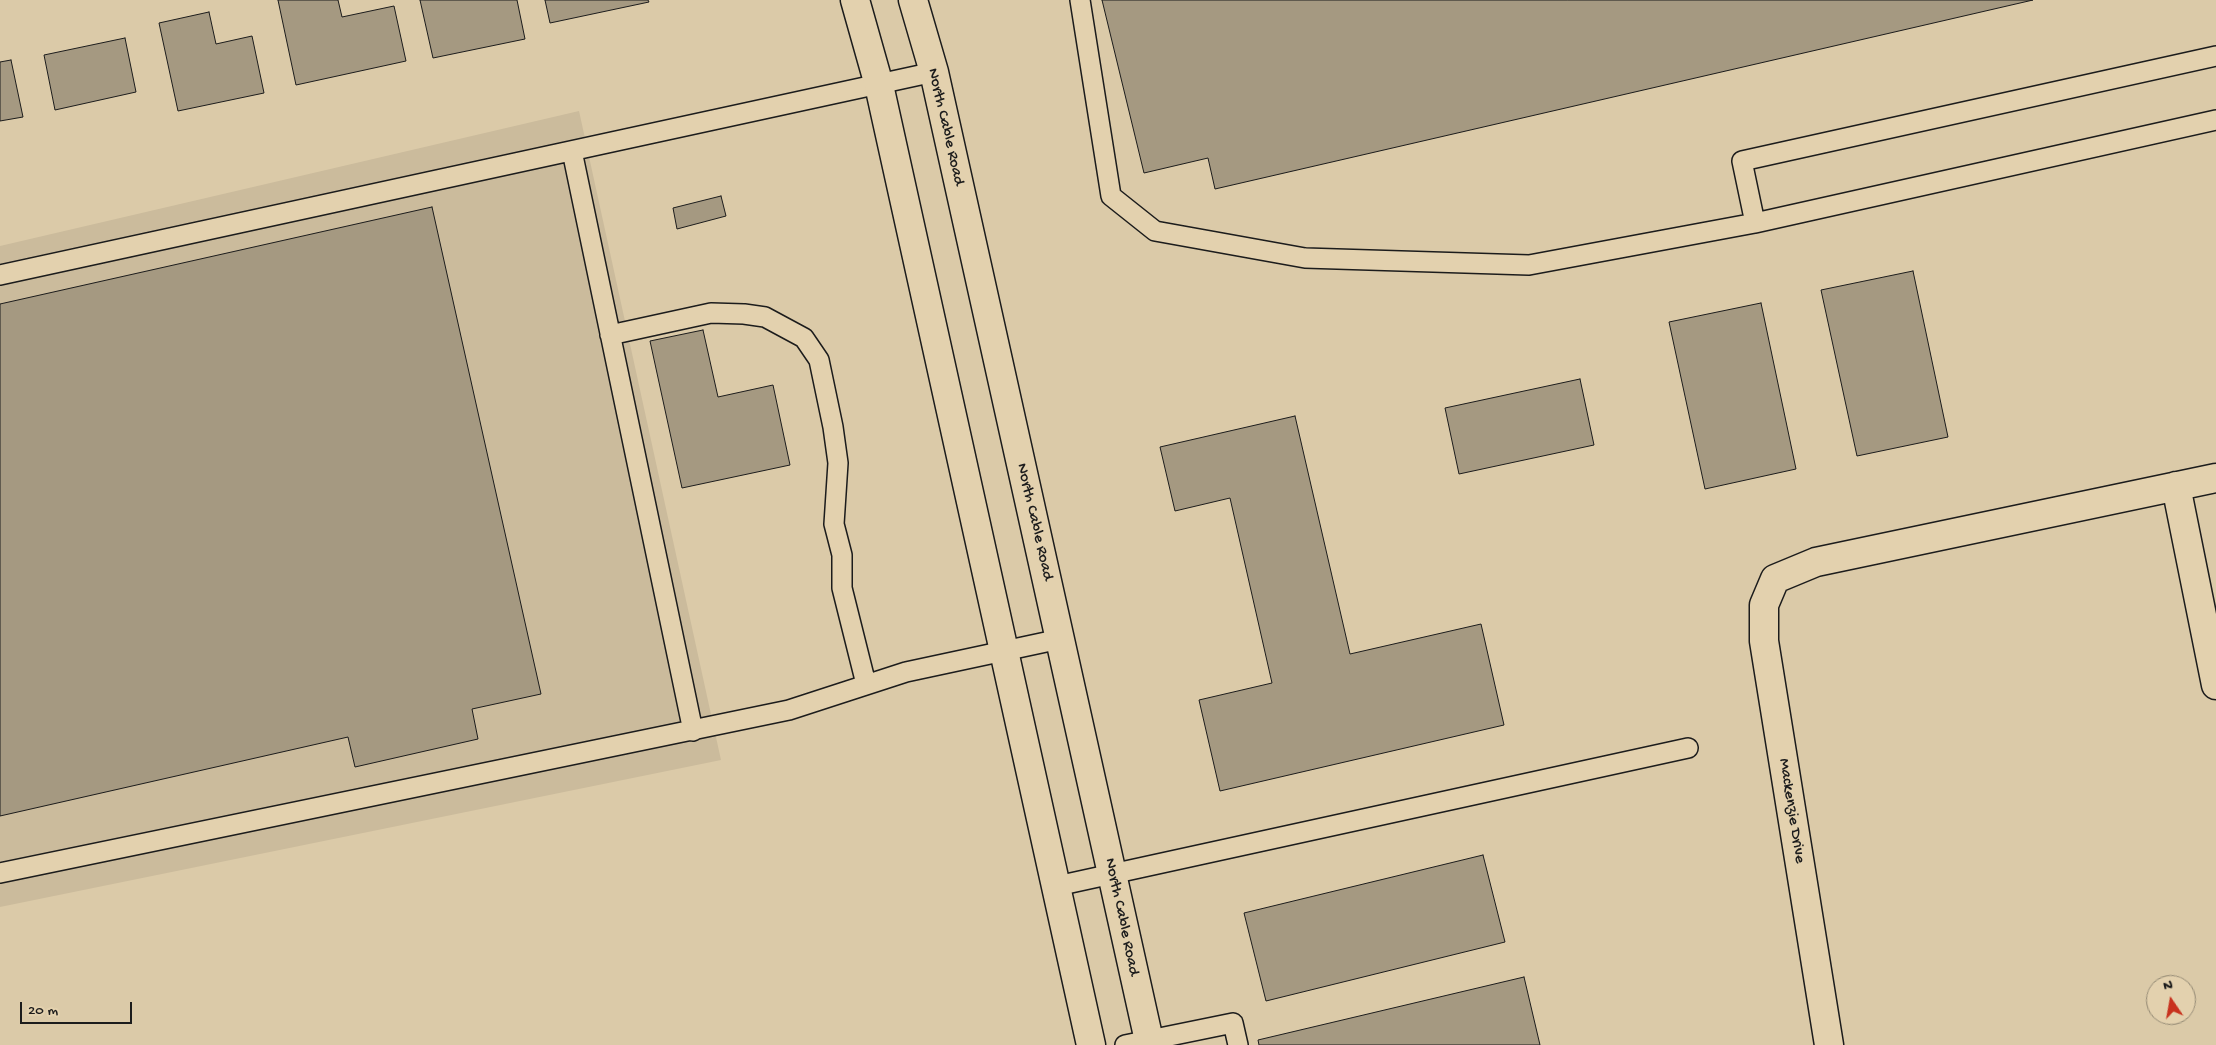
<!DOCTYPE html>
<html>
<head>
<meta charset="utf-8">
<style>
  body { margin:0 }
  #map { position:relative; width:2216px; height:1045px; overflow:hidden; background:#dbcaa8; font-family:"Gochi Hand",sans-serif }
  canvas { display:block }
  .north { position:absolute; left:2146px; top:975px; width:50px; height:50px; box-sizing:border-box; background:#e3d1ae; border:1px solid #938974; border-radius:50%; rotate:348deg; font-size:14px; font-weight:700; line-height:20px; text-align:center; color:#1c1c1c }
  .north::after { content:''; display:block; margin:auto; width:18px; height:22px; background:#c8321e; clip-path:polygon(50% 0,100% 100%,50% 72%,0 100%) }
  .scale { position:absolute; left:20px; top:1002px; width:112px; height:22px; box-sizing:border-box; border:2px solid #1c1c1c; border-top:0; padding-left:6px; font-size:15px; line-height:18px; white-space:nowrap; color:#1c1c1c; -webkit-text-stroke:4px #e3d1ae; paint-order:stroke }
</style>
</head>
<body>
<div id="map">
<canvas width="2216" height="1045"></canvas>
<div class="north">N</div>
<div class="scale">20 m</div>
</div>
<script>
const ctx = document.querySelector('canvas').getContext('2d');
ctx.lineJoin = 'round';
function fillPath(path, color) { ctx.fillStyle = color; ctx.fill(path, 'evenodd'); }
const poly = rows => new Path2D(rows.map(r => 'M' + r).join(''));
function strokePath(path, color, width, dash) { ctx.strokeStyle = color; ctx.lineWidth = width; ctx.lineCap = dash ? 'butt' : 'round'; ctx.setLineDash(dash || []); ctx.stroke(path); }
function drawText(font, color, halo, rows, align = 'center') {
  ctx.font = font + ' "Gochi Hand",sans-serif'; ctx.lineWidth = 4.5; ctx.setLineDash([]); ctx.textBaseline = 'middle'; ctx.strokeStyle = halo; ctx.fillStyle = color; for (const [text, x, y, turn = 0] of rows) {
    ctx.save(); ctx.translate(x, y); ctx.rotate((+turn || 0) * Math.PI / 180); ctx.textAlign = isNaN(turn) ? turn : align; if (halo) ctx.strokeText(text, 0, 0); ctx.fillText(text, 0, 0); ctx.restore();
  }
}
const built = poly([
  [579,111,721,760,0,907,0,246]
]);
const building = poly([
  [278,0,338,0,342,17,394,6,406,61,296,85,278,0],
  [420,0,517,0,525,39,433,58,420,0],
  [545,0,648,0,649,2,550,23,545,0],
  [1102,0,2033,0,1215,189,1208,158,1144,173,1102,0],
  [209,12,216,44,252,36,264,93,178,111,159,23,209,12],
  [125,38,136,92,55,110,44,55,125,38],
  [11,60,23,117,0,121,0,62,11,60],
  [721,196,726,216,677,229,673,208,721,196],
  [432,207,541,694,472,709,478,739,355,767,348,737,0,816,0,304,432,207],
  [1913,271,1948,437,1857,456,1821,290,1913,271],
  [1761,303,1796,469,1705,489,1669,322,1761,303],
  [703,330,718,397,773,385,790,465,682,488,650,341,703,330],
  [1580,379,1594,445,1459,474,1445,408,1580,379],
  [1295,416,1350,654,1481,624,1504,725,1220,791,1199,700,1272,683,1230,498,1175,511,1160,447,1295,416],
  [1483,855,1505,942,1266,1001,1244,913,1483,855],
  [1524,977,1540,1045,1259,1045,1258,1040,1524,977]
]);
const service = poly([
  [1080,0,1111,196,1155,231,1305,258,1529,265,1755,223,2216,120],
  [572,151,693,731],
  [1755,223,1742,161,2216,56],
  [0,275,934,72],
  [610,335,711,313,744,314,765,317,804,338,819,360,833,427,838,463,834,524,842,555,842,588,866,684],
  [0,873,789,710,906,672,1060,639],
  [1057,886,1688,748],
  [1125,1045,1233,1023,1238,1045]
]);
const minor = poly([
  [2176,486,2216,685],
  [1829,1045,1764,641,1764,605,1775,579,1816,562,2216,478]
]);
const tertiary = poly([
  [855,0,879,85,1091,1045],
  [913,0,934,72,1150,1045]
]);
const streetNames = [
  ["North Cable Road",945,127,77],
  ["North Cable Road",1034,522,77],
  ["Mackenzie Drive",1791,811,81],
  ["North Cable Road",1121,917,78]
];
fillPath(built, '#cbbb9c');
fillPath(building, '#a59981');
strokePath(building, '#1c1c1c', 1);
strokePath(service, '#1c1c1c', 22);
strokePath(minor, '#1c1c1c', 31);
strokePath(tertiary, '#1c1c1c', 31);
strokePath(service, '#e3d1ae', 19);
strokePath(minor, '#e3d1ae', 28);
strokePath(tertiary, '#e3d1ae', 28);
drawText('16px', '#1c1c1c', '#e3d1ae', streetNames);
</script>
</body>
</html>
